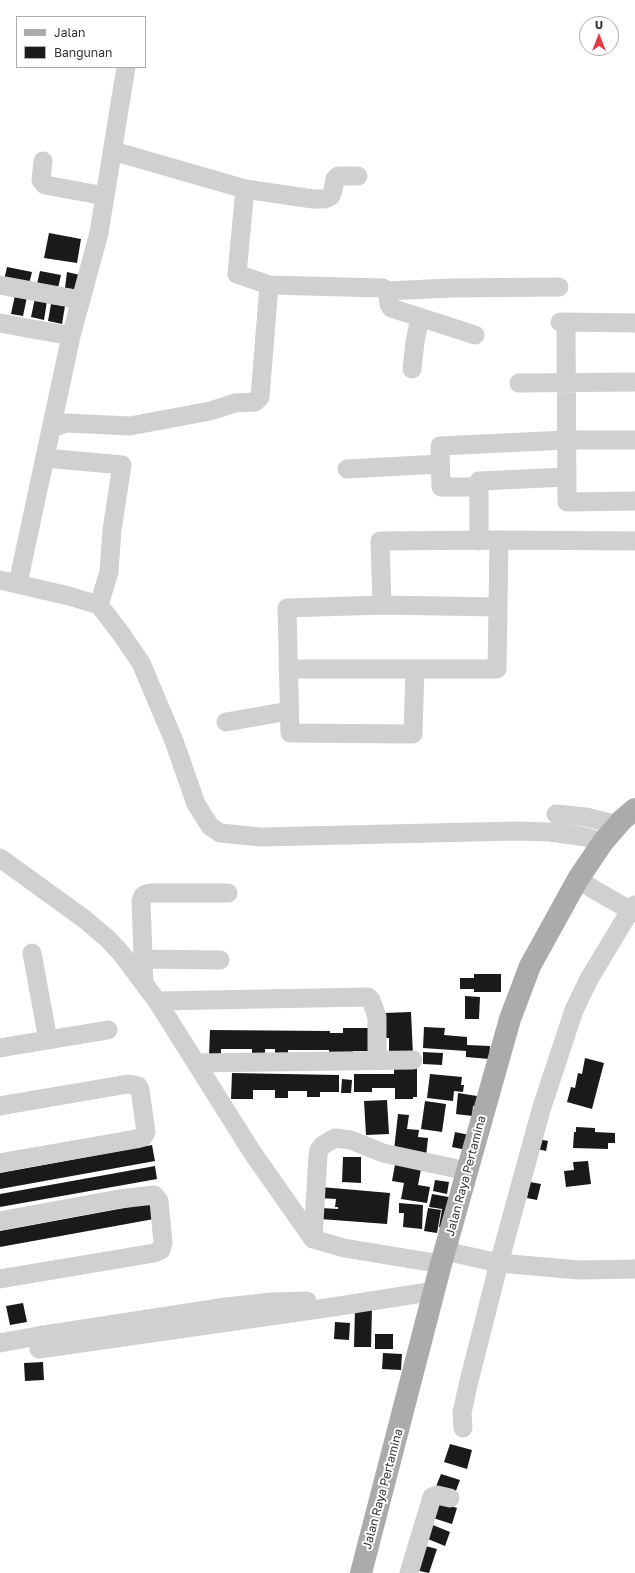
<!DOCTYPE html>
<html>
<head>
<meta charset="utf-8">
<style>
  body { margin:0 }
  #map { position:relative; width:635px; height:1573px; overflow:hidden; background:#fff; font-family:"Golos Text",sans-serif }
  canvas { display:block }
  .legend { position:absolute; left:16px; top:16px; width:130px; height:52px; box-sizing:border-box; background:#fff; border:1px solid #adadad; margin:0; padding:5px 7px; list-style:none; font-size:12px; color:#333 }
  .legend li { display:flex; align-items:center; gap:8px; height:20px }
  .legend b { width:20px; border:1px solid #adadad }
  .north { position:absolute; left:579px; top:16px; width:40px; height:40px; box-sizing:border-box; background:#fff; border:1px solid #adadad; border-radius:50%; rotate:0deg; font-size:11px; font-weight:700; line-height:16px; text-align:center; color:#333 }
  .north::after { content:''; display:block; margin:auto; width:14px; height:18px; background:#e63946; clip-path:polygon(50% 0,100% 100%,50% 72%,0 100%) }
</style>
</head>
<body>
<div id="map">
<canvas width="635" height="1573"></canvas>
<ul class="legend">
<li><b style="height:5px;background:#ababab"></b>Jalan</li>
<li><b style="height:11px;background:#1a1a1a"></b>Bangunan</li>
</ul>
<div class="north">U</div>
</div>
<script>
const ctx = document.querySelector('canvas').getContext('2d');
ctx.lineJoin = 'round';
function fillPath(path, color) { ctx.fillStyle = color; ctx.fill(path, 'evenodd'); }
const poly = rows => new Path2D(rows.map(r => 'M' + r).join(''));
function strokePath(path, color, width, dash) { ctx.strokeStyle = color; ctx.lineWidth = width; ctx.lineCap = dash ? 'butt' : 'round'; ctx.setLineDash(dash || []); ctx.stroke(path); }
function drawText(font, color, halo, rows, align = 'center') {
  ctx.font = font + ' "Golos Text",sans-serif'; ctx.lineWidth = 4; ctx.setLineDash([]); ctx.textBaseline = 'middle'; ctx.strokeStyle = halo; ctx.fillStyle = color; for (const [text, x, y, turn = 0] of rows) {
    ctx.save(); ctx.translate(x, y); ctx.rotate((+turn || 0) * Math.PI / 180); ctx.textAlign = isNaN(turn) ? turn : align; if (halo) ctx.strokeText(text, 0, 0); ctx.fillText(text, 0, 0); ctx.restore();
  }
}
const building = poly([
  [49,233,81,239,77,263,44,258],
  [7,267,32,272,29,284,4,280],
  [40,271,61,275,58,288,37,284],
  [67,272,80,275,77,290,65,288],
  [15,295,27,297,23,316,11,314],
  [35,298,47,301,44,320,31,317],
  [51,304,65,306,62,324,48,321],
  [474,974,501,974,501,992,474,992,474,989,460,989,460,978,474,978],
  [465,996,480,997,479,1019,465,1019],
  [411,1012,413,1056,389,1057,389,1038,385,1038,384,1013],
  [424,1027,445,1028,444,1035,467,1037,467,1045,490,1046,489,1059,466,1057,466,1051,423,1048],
  [343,1028,373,1028,373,1051,353,1051,353,1055,329,1054,329,1050,288,1050,288,1054,275,1054,275,1049,265,1049,265,1055,252,1055,252,1049,221,1049,221,1056,209,1056,210,1030,330,1031,330,1033,343,1033],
  [423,1052,443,1053,442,1065,423,1064],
  [585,1058,604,1063,592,1109,567,1102,571,1087,575,1088,578,1073,582,1074],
  [394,1065,417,1065,417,1097,413,1097,413,1099,395,1099,395,1088,372,1088,372,1092,354,1092,354,1074,394,1074],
  [232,1073,339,1075,339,1092,320,1092,320,1097,307,1097,307,1091,288,1091,288,1098,275,1098,275,1090,253,1090,253,1099,231,1099],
  [430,1074,462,1077,461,1085,464,1085,463,1092,454,1091,453,1101,427,1098],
  [342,1079,352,1080,351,1093,341,1093],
  [458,1093,477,1096,476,1107,473,1106,472,1116,456,1114],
  [387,1100,389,1134,366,1135,364,1101],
  [425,1101,446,1104,442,1132,421,1129],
  [398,1114,409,1115,407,1129,419,1130,418,1137,428,1138,426,1157,394,1150],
  [576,1127,595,1128,595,1132,615,1133,615,1143,608,1143,608,1149,573,1148,574,1132,576,1132],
  [455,1132,474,1136,471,1151,452,1147],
  [538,1139,548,1141,546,1151,537,1149],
  [152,1145,155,1161,0,1189,0,1173],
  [343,1157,361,1157,361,1183,342,1182],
  [396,1159,422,1164,418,1185,430,1187,427,1203,401,1199,404,1183,392,1181],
  [588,1161,591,1184,566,1187,564,1171,574,1170,573,1162],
  [155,1166,157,1179,0,1207,0,1194],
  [435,1180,449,1182,447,1194,433,1191],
  [530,1182,541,1184,537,1200,527,1198],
  [321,1187,390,1193,387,1224,320,1219,321,1208,338,1209,338,1207,335,1207,336,1199,320,1198],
  [432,1194,454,1198,448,1229,439,1227,442,1209,429,1207],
  [151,1203,154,1219,0,1247,0,1231],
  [399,1203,423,1205,422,1229,403,1227,404,1213,399,1213],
  [428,1208,441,1210,437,1233,424,1231],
  [23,1303,27,1322,10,1325,6,1306],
  [355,1308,372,1308,371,1347,354,1347],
  [335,1322,350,1323,349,1340,334,1339],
  [375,1334,393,1334,393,1349,375,1349],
  [383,1353,402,1354,401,1370,382,1369],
  [43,1362,44,1380,25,1381,24,1363],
  [450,1444,472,1450,467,1469,444,1462],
  [441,1474,460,1480,454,1496,435,1489],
  [435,1501,457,1508,452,1524,430,1517],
  [428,1523,450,1532,445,1546,423,1537],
  [422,1545,437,1549,429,1573,415,1570]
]);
const minor = poly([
  [113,151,245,189,313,199,325,199,331,196,333,190,335,179,338,176,358,176],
  [43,161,41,180,45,185,105,196],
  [245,189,237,274,269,285,383,288,387,291,389,304,391,308,475,335],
  [0,285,81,300],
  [387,291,450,288,559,287],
  [560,322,635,323],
  [566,322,567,502,635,501],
  [0,323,71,336],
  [412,369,415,342,420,317],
  [519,383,635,382],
  [52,428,66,423,130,426,210,411,235,403,255,402,260,397,269,285],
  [347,469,440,464],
  [469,487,441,487,440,446,566,440,635,440],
  [479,541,479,481,567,477],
  [0,580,69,596,99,605,109,572,112,530,122,465,45,458],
  [18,583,71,336,99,233,126,67],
  [99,605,122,635,141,663,174,741,196,804,210,826,220,833,261,837,516,831,550,832,586,837,603,842],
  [382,605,380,541,499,540,635,541],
  [288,669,497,669,499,540],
  [415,669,413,734,290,733,287,608,382,605,498,607],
  [226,722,289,711],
  [556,814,586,817,618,825],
  [0,858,83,918,108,939,121,953,157,1001,252,1152,313,1239,344,1248,441,1264],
  [578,879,593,889,635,913],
  [32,953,48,1040],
  [144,959,220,960],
  [144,983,141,901,143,896,146,894,150,893,228,893],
  [157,1001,368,997,371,1000,377,1017,377,1060],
  [0,1048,108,1030],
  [196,1063,413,1060],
  [0,1106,128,1084,134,1085,138,1086,140,1090,146,1132,143,1137,136,1139,0,1163],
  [0,1221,119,1199,154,1195,159,1201,163,1243,161,1250,154,1253,0,1279],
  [313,1239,318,1155,319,1150,323,1145,335,1138,351,1140,383,1153,467,1171],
  [445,1251,499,1263,579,1270,635,1269],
  [38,1336,39,1349,333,1307,435,1291],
  [0,1343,38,1336,226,1307,273,1302,307,1301],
  [463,1428,462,1413,468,1385,499,1263,541,1110,574,1010,589,979,630,911,635,905],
  [409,1573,432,1497,437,1495,450,1498]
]);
const major = poly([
  [361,1573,441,1264,510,1019,530,966,578,879,603,842,622,820,635,809]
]);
const streetNames = [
  ["Jalan Raya Pertamina",466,1176,-75],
  ["Jalan Raya Pertamina",383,1489,-75]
];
fillPath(building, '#1a1a1a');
strokePath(minor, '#d0d0d0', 19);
strokePath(major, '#ababab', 22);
drawText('12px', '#333', '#fff', streetNames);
</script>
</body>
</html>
